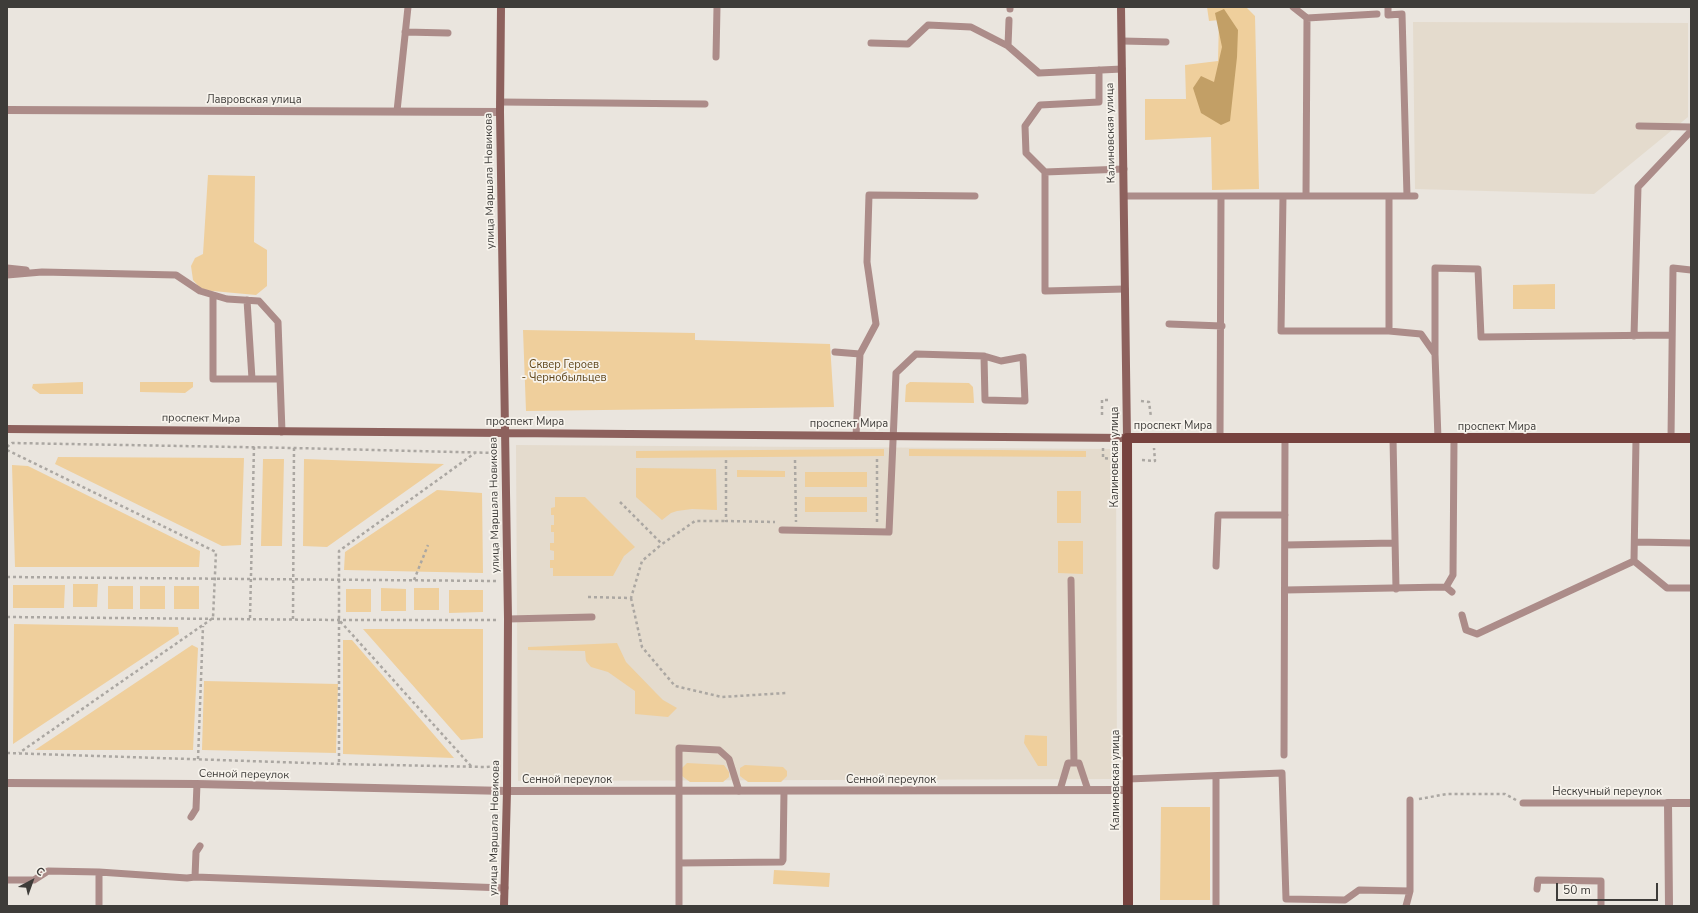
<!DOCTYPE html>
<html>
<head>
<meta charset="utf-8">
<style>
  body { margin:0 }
  #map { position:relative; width:1698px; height:913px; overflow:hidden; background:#eae5de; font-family:"Nunito Sans",sans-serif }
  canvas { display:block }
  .frame { position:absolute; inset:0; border:8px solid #3e3c39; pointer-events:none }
  .north { position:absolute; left:12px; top:861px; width:40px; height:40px; -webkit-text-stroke:3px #f7f3ec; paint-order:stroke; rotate:41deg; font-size:11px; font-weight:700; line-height:16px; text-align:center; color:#3e3c39 }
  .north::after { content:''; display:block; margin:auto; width:14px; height:18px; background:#3e3c39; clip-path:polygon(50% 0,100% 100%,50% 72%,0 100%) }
  .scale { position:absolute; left:1556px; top:883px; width:102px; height:18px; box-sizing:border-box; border:2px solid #3e3c39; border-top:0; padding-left:5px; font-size:12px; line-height:14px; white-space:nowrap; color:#3e3c39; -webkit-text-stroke:3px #f7f3ec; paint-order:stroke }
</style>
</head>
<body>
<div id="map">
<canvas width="1698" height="913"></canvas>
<div class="frame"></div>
<div class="north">С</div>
<div class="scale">50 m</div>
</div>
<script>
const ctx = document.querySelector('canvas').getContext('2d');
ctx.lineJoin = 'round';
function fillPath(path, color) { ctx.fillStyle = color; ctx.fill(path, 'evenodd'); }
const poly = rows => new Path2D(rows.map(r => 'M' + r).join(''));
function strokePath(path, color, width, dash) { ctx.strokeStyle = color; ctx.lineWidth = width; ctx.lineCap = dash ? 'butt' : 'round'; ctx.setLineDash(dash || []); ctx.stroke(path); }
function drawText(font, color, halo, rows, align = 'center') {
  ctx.font = font + ' "Nunito Sans",sans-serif'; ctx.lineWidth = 3.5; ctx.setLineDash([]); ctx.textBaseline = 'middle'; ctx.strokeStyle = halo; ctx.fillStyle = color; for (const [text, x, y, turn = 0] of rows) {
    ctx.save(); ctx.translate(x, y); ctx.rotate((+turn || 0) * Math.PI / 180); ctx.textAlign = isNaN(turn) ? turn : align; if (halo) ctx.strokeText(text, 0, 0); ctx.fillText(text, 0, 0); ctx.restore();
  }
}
const built = poly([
  [1413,22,1688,23,1688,117,1594,194,1415,189],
  [516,445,1116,449,1117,779,518,781]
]);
const green = poly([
  [1207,7,1246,7,1255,16,1259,189,1212,190,1211,137,1145,140,1145,99,1186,99,1185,65,1218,61,1219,20,1209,21],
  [208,175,255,176,254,242,267,250,267,286,256,295,202,290,193,280,191,266,195,258,203,254],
  [1555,284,1555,309,1513,309,1513,285],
  [523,330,695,333,695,340,830,344,834,407,526,411],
  [83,382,83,394,40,394,32,388,33,384],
  [140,382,193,382,193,387,185,393,140,392],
  [910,382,969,383,973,387,974,403,905,402,906,385],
  [884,449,884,456,636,458,636,451],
  [909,449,1086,451,1086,457,909,456],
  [58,457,244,458,241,545,222,546,55,464],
  [263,459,284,459,282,546,261,546],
  [304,459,444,464,327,547,303,546],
  [12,465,28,466,200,551,199,567,15,567],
  [636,468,716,469,717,510,692,509,677,511,671,513,662,520,636,497],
  [737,470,785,471,785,477,737,477],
  [805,472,867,472,867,487,805,487],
  [437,490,482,493,483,573,344,570,345,552],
  [1057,491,1081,491,1081,523,1057,523],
  [555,497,585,497,635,547,624,556,613,576,553,576,553,568,550,568,550,560,554,560,554,551,550,550,550,543,554,543,554,532,551,532,551,525,554,525,554,515,551,515,551,508,555,507],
  [805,497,867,497,867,512,805,512],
  [1058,541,1083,541,1083,574,1058,573],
  [73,584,98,584,97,607,73,607],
  [13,585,65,585,64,608,13,608],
  [108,586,133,586,133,609,108,609],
  [140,586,165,586,165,609,140,609],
  [174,586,199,586,199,609,174,609],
  [381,588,406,589,406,611,381,611],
  [414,588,439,588,439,610,414,610],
  [346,589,371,589,371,612,346,612],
  [449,590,483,590,483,612,449,613],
  [14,624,178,627,179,634,13,744],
  [363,629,483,629,483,738,461,740],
  [343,640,352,640,454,758,343,754],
  [617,643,626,662,656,693,663,700,677,708,668,717,635,714,635,691,608,672,591,667,586,661,585,651,528,650,528,647],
  [192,645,198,648,193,750,35,750],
  [204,681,338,684,336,753,202,750],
  [1025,735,1047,736,1047,766,1038,766,1024,743],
  [687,763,724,765,729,772,729,777,723,782,690,782,682,776,681,769],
  [745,765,783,767,787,771,787,776,781,782,748,782,740,776,740,768],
  [1161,807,1210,807,1210,900,1160,900],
  [774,870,830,873,829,887,773,884]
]);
const forest = poly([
  [1224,9,1238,30,1237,57,1230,121,1221,125,1201,113,1193,88,1201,76,1214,82,1222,47,1215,13]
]);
const path = poly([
  [1141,401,1149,402,1151,417],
  [1102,415,1102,400,1111,400],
  [7,447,12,443,294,448,496,453],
  [1103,448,1103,458,1116,459],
  [7,450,216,552,213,618,19,753],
  [877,459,877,523],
  [726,460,726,521,775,522],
  [795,460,796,522],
  [1142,460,1155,461,1154,448],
  [620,502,662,544,695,521,726,521],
  [7,577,498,581],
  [414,580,428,545],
  [588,597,631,598,642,561,662,544],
  [631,598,642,647,675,686,722,697,786,693],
  [7,617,339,620,498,620],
  [250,618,254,447],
  [293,619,294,448],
  [339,621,339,764],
  [7,753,339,764,486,767,496,766],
  [198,759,203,626],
  [471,766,339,620,339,551,475,453],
  [1419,799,1447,794,1505,794,1516,800]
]);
const service = poly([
  [1293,7,1307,18,1306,196],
  [1388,7,1388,15,1402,14,1407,196],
  [1010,9,1010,7],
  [1307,18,1377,14],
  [1009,20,1008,46,1039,73,1122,69],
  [405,32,448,33],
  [1122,41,1166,42],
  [871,43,908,44,928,25,971,27,1008,46],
  [716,57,717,7],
  [1099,70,1099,102,1040,105,1025,126,1026,153,1045,172,1124,169],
  [500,102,705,104],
  [397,111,408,7],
  [1639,126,1691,127],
  [1045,172,1045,291,1125,289],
  [1124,196,1415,196],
  [1283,196,1281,331,1389,331,1421,334,1435,354,1438,439],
  [7,268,26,270],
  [7,275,42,272,176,275,200,291,227,299,259,301,278,322,282,432],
  [213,295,213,379,280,379],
  [247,300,252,379],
  [1169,324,1222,326],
  [1389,331,1389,196],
  [1634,336,1638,187,1691,131],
  [835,352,860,354,856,436],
  [860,354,876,324,867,262,869,195,975,196],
  [1435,354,1435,268,1478,269,1481,337,1672,335],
  [1220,438,1221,196],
  [1393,438,1396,589],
  [1671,438,1673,268,1691,270],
  [782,530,889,532,896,373,916,354,984,356,985,400,1025,401,1023,357,1001,361,984,356],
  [1635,542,1691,543],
  [1285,545,1395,543],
  [1634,561,1667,588,1691,588],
  [1216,566,1218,515,1285,515],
  [1071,580,1074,763],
  [1446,587,1453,575,1454,439],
  [1285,590,1446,587,1452,592],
  [1462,615,1466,630,1477,634,1634,561,1636,439],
  [508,619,592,617],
  [1284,755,1285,438],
  [1128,779,1282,773,1286,899,1345,900,1359,890,1410,891],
  [1060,790,1068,763,1079,763,1088,790],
  [1523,803,1668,803],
  [191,817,196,809,197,784],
  [679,863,782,862,783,860,784,791],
  [99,872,99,906],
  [195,877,196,852,200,846],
  [7,880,34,880,48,871,99,872,187,878,195,877,505,888],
  [1537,889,1538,880,1601,881,1601,906],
  [679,906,679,748,719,750,729,759,739,791],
  [1216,906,1216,776],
  [1406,906,1410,891,1410,800]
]);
const minor = poly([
  [7,783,197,784,507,791,1128,790],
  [1669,906,1668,803,1691,803]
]);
const tertiary = poly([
  [7,110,500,112]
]);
const secondary = poly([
  [501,7,500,112,508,619,507,791,504,906],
  [7,429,1127,438,1121,7]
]);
const primary = poly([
  [1128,906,1127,438,1691,438]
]);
const streetNames = [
  ["Лавровская улица",254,100],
  ["Калиновская улица",1111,133,-91],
  ["улица Маршала Новикова",490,181,-91],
  ["проспект Мира",201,419,1],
  ["проспект Мира",525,422],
  ["проспект Мира",849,424],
  ["проспект Мира",1173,426],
  ["проспект Мира",1497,427],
  ["Калиновская улица",1115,457,-90],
  ["улица Маршала Новикова",495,505,-91],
  ["Сенной переулок",244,775,1],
  ["Сенной переулок",567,780],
  ["Сенной переулок",891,780],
  ["Калиновская улица",1116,780,-90],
  ["Нескучный переулок",1607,792],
  ["улица Маршала Новикова",495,828,-89]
];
const parkNames = [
  ["Сквер Героев",564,365],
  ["- Чернобыльцев",564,378]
];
fillPath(built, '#e4dbcd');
fillPath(green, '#efcf9c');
fillPath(forest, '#c29f66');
strokePath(path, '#aba7a2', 2.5, [3, 3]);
strokePath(service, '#ac8c89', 7);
strokePath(minor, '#ac8c89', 8);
strokePath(tertiary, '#ac8c89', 8);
strokePath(secondary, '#8d615d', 8);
strokePath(primary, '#76423e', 10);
drawText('11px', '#3e3c39', '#f7f3ec', streetNames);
drawText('11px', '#5f4519', '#f7f3ec', parkNames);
</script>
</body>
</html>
